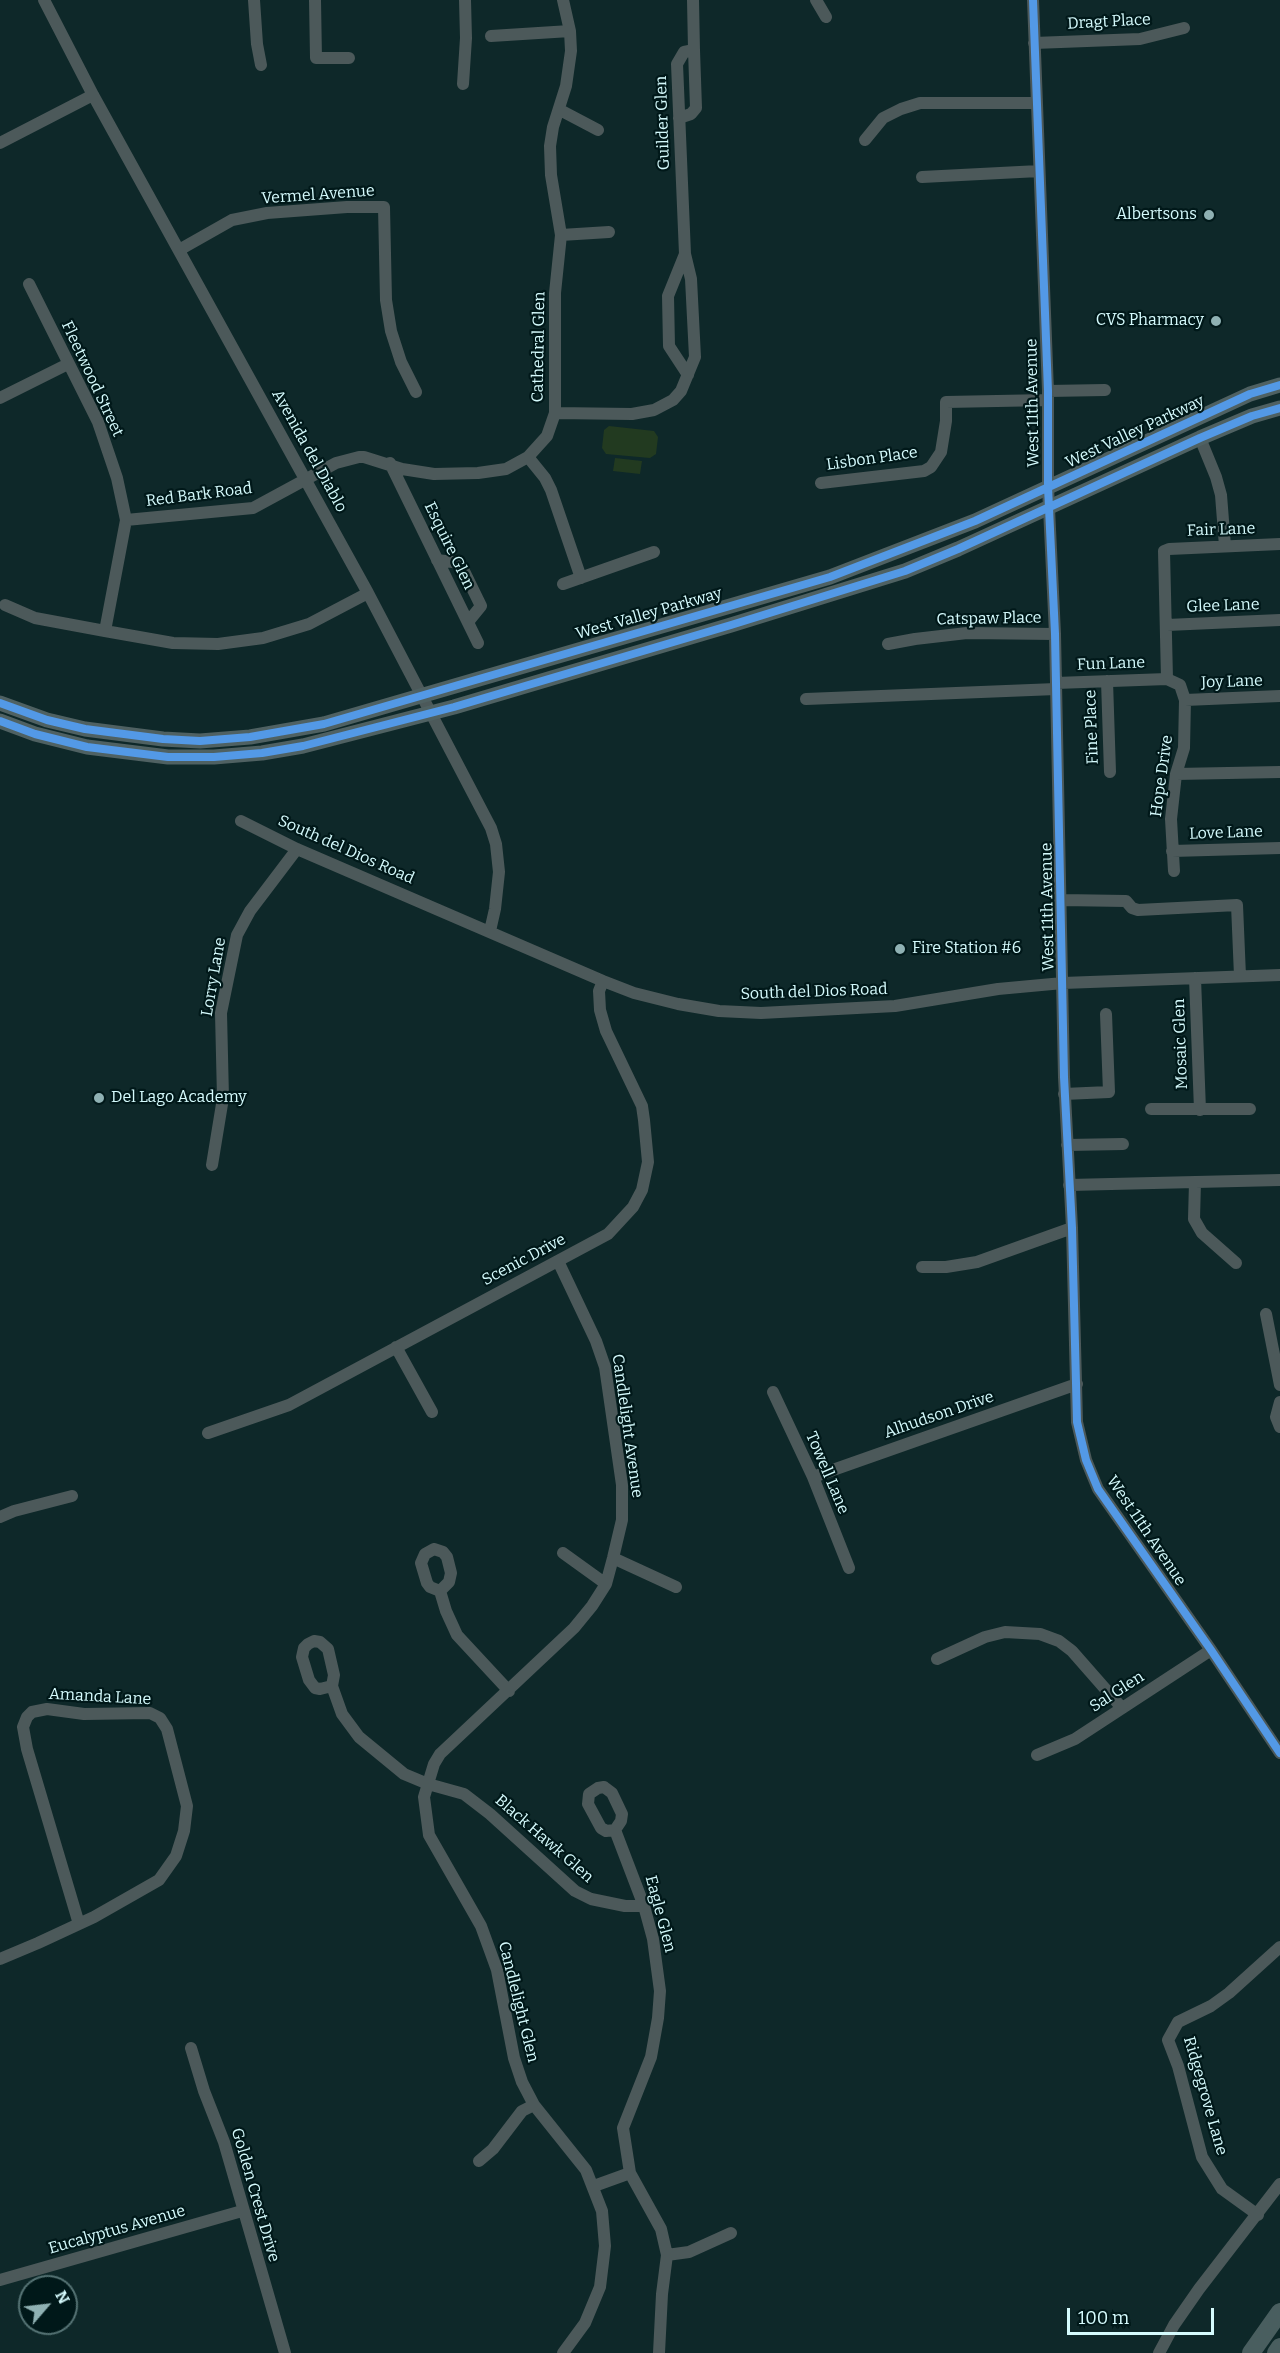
<!DOCTYPE html>
<html>
<head>
<meta charset="utf-8">
<style>
  body { margin:0 }
  #map { position:relative; width:1280px; height:2353px; overflow:hidden; background:#0e2829; font-family:Bitter,serif }
  canvas { display:block }
  .north { position:absolute; left:18px; top:2275px; width:60px; height:60px; box-sizing:border-box; background:#001819; border:2px solid #557374; border-radius:50%; rotate:62deg; font-size:16px; font-weight:700; line-height:24px; text-align:center; color:#d5fbfd }
  .north::after { content:''; display:block; margin:auto; width:21px; height:27px; background:#8fb1b3; clip-path:polygon(50% 0,100% 100%,50% 72%,0 100%) }
  .scale { position:absolute; left:1067px; top:2308px; width:147px; height:27px; box-sizing:border-box; border:3px solid #d5fbfd; border-top:0; padding-left:8px; font-size:18px; line-height:21px; white-space:nowrap; color:#d5fbfd; -webkit-text-stroke:4px #001819; paint-order:stroke }
</style>
</head>
<body>
<div id="map">
<canvas width="1280" height="2353"></canvas>
<div class="north">N</div>
<div class="scale">100 m</div>
</div>
<script>
const ctx = document.querySelector('canvas').getContext('2d');
ctx.lineJoin = 'round';
function fillPath(path, color) { ctx.fillStyle = color; ctx.fill(path, 'evenodd'); }
const poly = rows => new Path2D(rows.map(r => 'M' + r).join(''));
function strokePath(path, color, width, dash) { ctx.strokeStyle = color; ctx.lineWidth = width; ctx.lineCap = dash ? 'butt' : 'round'; ctx.setLineDash(dash || []); ctx.stroke(path); }
function drawText(font, color, halo, rows, align = 'center') {
  ctx.font = font + ' Bitter,serif'; ctx.lineWidth = 4.5; ctx.setLineDash([]); ctx.textBaseline = 'middle'; ctx.strokeStyle = halo; ctx.fillStyle = color; for (const [text, x, y, turn = 0] of rows) {
    ctx.save(); ctx.translate(x, y); ctx.rotate((+turn || 0) * Math.PI / 180); ctx.textAlign = isNaN(turn) ? turn : align; if (halo) ctx.strokeText(text, 0, 0); ctx.fillText(text, 0, 0); ctx.restore();
  }
}
const green = poly([
  [609,426,654,431,658,437,656,454,650,458,606,454,602,448,604,430],
  [615,458,642,461,640,474,613,471]
]);
const minor = poly([
  [44,0,93,95,368,593,491,828,496,844,499,872,495,909,490,931],
  [254,0,257,44,261,65],
  [315,0,316,58,349,58],
  [816,0,826,17],
  [1033,0,1048,391,1048,487,1055,634,1064,1077,1072,1228,1077,1422,1086,1460,1098,1489,1211,1650,1280,1753],
  [491,36,570,31],
  [1034,43,1140,39,1184,28],
  [463,84,466,38,465,0],
  [560,110,598,130],
  [679,118,691,114,696,108,694,50],
  [865,140,883,118,901,109,920,103,1036,103],
  [0,143,93,95],
  [922,177,1039,171],
  [561,235,609,232],
  [179,250,232,220,267,213,347,207,384,207,386,300,391,331,401,362,416,392],
  [685,254,668,296,669,346,688,375],
  [29,284,98,422,117,478,126,520,105,631],
  [1048,391,1105,390],
  [0,398,68,364],
  [555,413,632,414,654,410,673,400,681,391,695,357,691,279,685,254,677,64,684,52,694,50,693,0],
  [1200,438,1216,477,1221,495,1225,546],
  [528,457,545,478,551,490,581,578],
  [390,463,478,643],
  [821,483,924,471,931,467,941,452,946,421,946,402,1048,400],
  [126,520,253,508,336,463,359,457,364,457,402,469,434,474,478,473,506,469,528,457,547,436,555,413,555,293,561,235,551,175,550,146,553,127,566,86,571,51,570,31,563,0],
  [437,560,460,563,481,606,468,622],
  [563,584,654,552],
  [5,605,35,618,105,631,173,643,218,644,263,638,309,624,368,593],
  [1167,625,1280,620],
  [888,644,915,639,967,633,1055,634],
  [1107,681,1110,772],
  [1056,683,1167,679],
  [806,699,1056,689],
  [1185,700,1280,696],
  [1176,774,1280,772],
  [241,821,297,849,603,981,634,993,678,1004,719,1011,761,1013,895,1006,998,989,1063,983,1280,975],
  [1172,851,1280,848],
  [1174,871,1171,819,1176,774,1184,748,1185,700,1180,685,1167,679,1164,551,1169,549,1280,544],
  [1062,900,1126,901,1132,908,1138,910,1237,905,1240,976],
  [1195,978,1200,1110],
  [1064,1094,1109,1092,1106,1014],
  [1151,1109,1250,1109],
  [1067,1145,1123,1144],
  [212,1165,223,1098,221,1013,237,935,250,911,297,849],
  [1195,1182,1194,1219,1202,1233,1236,1263],
  [1069,1185,1280,1180],
  [558,1261,596,1341,605,1367,622,1485,622,1520,613,1558,606,1584,592,1606,574,1628,440,1754,434,1764,424,1797,429,1835,481,1926,497,1970,514,2058,522,2082,534,2105,586,2170,602,2211,605,2246,600,2287,585,2323,563,2353],
  [922,1267,946,1267,977,1262,1072,1228],
  [1266,1314,1280,1385],
  [396,1347,432,1412],
  [773,1392,813,1477,849,1568],
  [1280,1402,1276,1417,1280,1427],
  [208,1433,289,1405,608,1234,633,1207,642,1190,648,1162,644,1120,642,1106,606,1031,600,1010,599,991,603,981],
  [813,1477,1077,1384],
  [0,1517,14,1511,72,1496],
  [434,1549,443,1552,447,1557,451,1573,449,1582,440,1591,430,1587,427,1583,421,1563,425,1554,434,1549],
  [563,1553,606,1584],
  [613,1558,676,1587],
  [440,1591,446,1611,457,1635,509,1691],
  [937,1659,985,1637,1005,1632,1040,1634,1059,1641,1072,1651,1122,1708],
  [332,1686,320,1689,315,1688,309,1680,302,1657,304,1648,308,1644,314,1641,320,1642,328,1649,334,1675,332,1686,342,1714,359,1737,404,1774,428,1784,464,1794,490,1814,575,1891,591,1899,625,1906,644,1906],
  [1037,1755,1075,1739,1211,1650],
  [604,1787,612,1793,622,1814,621,1821,615,1830,606,1831,601,1828,588,1804,589,1794,598,1788,604,1787],
  [615,1830,644,1906,653,1939,660,1991,658,2018,651,2057,623,2128,630,2173,661,2229,667,2255,662,2294,659,2353],
  [0,1959,38,1943,94,1917,159,1880,176,1856,184,1831,187,1806,167,1729,160,1718,150,1713,84,1714,47,1709,32,1712,27,1717,23,1727,27,1749,79,1924],
  [191,2048,204,2091,224,2142,285,2353],
  [479,2161,493,2149,522,2111,534,2105],
  [594,2186,630,2173],
  [1258,2215,1222,2189,1202,2157,1178,2066,1168,2040,1178,2022,1211,2006,1229,1993,1280,1947],
  [667,2255,689,2252,731,2233],
  [0,2280,242,2211],
  [1159,2353,1174,2325,1199,2289,1280,2184]
]);
const major = poly([
  [0,703,47,720,85,729,163,739,200,741,250,737,324,724,830,577,975,521,1250,394,1280,385],
  [0,721,35,734,87,747,168,757,214,757,262,753,303,746,454,707,731,625,905,571,958,549,1200,438,1252,416,1280,408]
]);
const highway = poly([
  [1251,2353,1280,2312],
  [1276,2353,1280,2347]
]);
const cycleway = poly([
  [1033,0,1048,391,1048,487,1055,634,1064,1077,1072,1228,1077,1422,1086,1460,1098,1489,1211,1650,1280,1753],
  [0,703,47,720,85,729,163,739,200,741,250,737,324,724,830,577,975,521,1250,394,1280,385],
  [0,721,35,734,87,747,168,757,214,757,262,753,303,746,454,707,731,625,905,571,958,549,1200,438,1252,416,1280,408]
]);
const markers = [
  [1209,215,6,"#8fb1b3"],
  [1216,321,6,"#8fb1b3"],
  [900,949,6,"#8fb1b3"],
  [99,1098,6,"#8fb1b3"]
];
const streetNames = [
  ["Dragt Place",1109,22,-3],
  ["Guilder Glen",663,123,-92],
  ["Vermel Avenue",318,195,-4],
  ["Cathedral Glen",539,347,-89],
  ["Fleetwood Street",92,379,65],
  ["West 11th Avenue",1033,403,-91],
  ["West Valley Parkway",1135,432,-25],
  ["Avenida del Diablo",309,451,61],
  ["Lisbon Place",872,459,-8],
  ["Red Bark Road",199,495,-7],
  ["Fair Lane",1221,530,-2],
  ["Esquire Glen",449,546,64],
  ["Glee Lane",1223,606,-2],
  ["West Valley Parkway",649,614,-16],
  ["Catspaw Place",989,619,-1],
  ["Fun Lane",1111,664,-2],
  ["Joy Lane",1232,682,-2],
  ["Fine Place",1092,727,-92],
  ["Hope Drive",1162,776,-82],
  ["Love Lane",1226,833,-2],
  ["South del Dios Road",346,850,24],
  ["West 11th Avenue",1048,907,-91],
  ["Lorry Lane",214,977,-80],
  ["South del Dios Road",814,992,-2],
  ["Mosaic Glen",1181,1044,-92],
  ["Scenic Drive",524,1260,-28],
  ["Alhudson Drive",939,1415,-19],
  ["Candlelight Avenue",627,1426,82],
  ["Towell Lane",827,1473,67],
  ["West 11th Avenue",1146,1531,56],
  ["Sal Glen",1117,1692,-33],
  ["Amanda Lane",100,1697,3],
  ["Black Hawk Glen",544,1839,41],
  ["Eagle Glen",660,1914,75],
  ["Candlelight Glen",518,2002,76],
  ["Ridgegrove Lane",1205,2096,74],
  ["Golden Crest Drive",255,2195,74],
  ["Eucalyptus Avenue",117,2230,-16]
];
const poiNames = [
  ["Albertsons",1197,215],
  ["CVS Pharmacy",1204,321],
  ["Fire Station #6",912,949,"left"],
  ["Del Lago Academy",111,1098,"left"]
];
fillPath(green, '#223a20');
strokePath(minor, '#4c595a', 12);
strokePath(major, '#4f6162', 15);
strokePath(highway, '#495e5f', 18);
strokePath(cycleway, '#5399e6', 8);
for (const [x, y, r, color] of markers) { const dot = new Path2D(); dot.arc(x, y, r, 0, 2 * Math.PI); ctx.fillStyle = color; ctx.fill(dot); strokePath(dot, '#001819', 2); }
drawText('16px', '#d5fbfd', '#001819', streetNames);
drawText('16px', '#d5fbfd', '#001819', poiNames, 'right');
</script>
</body>
</html>
